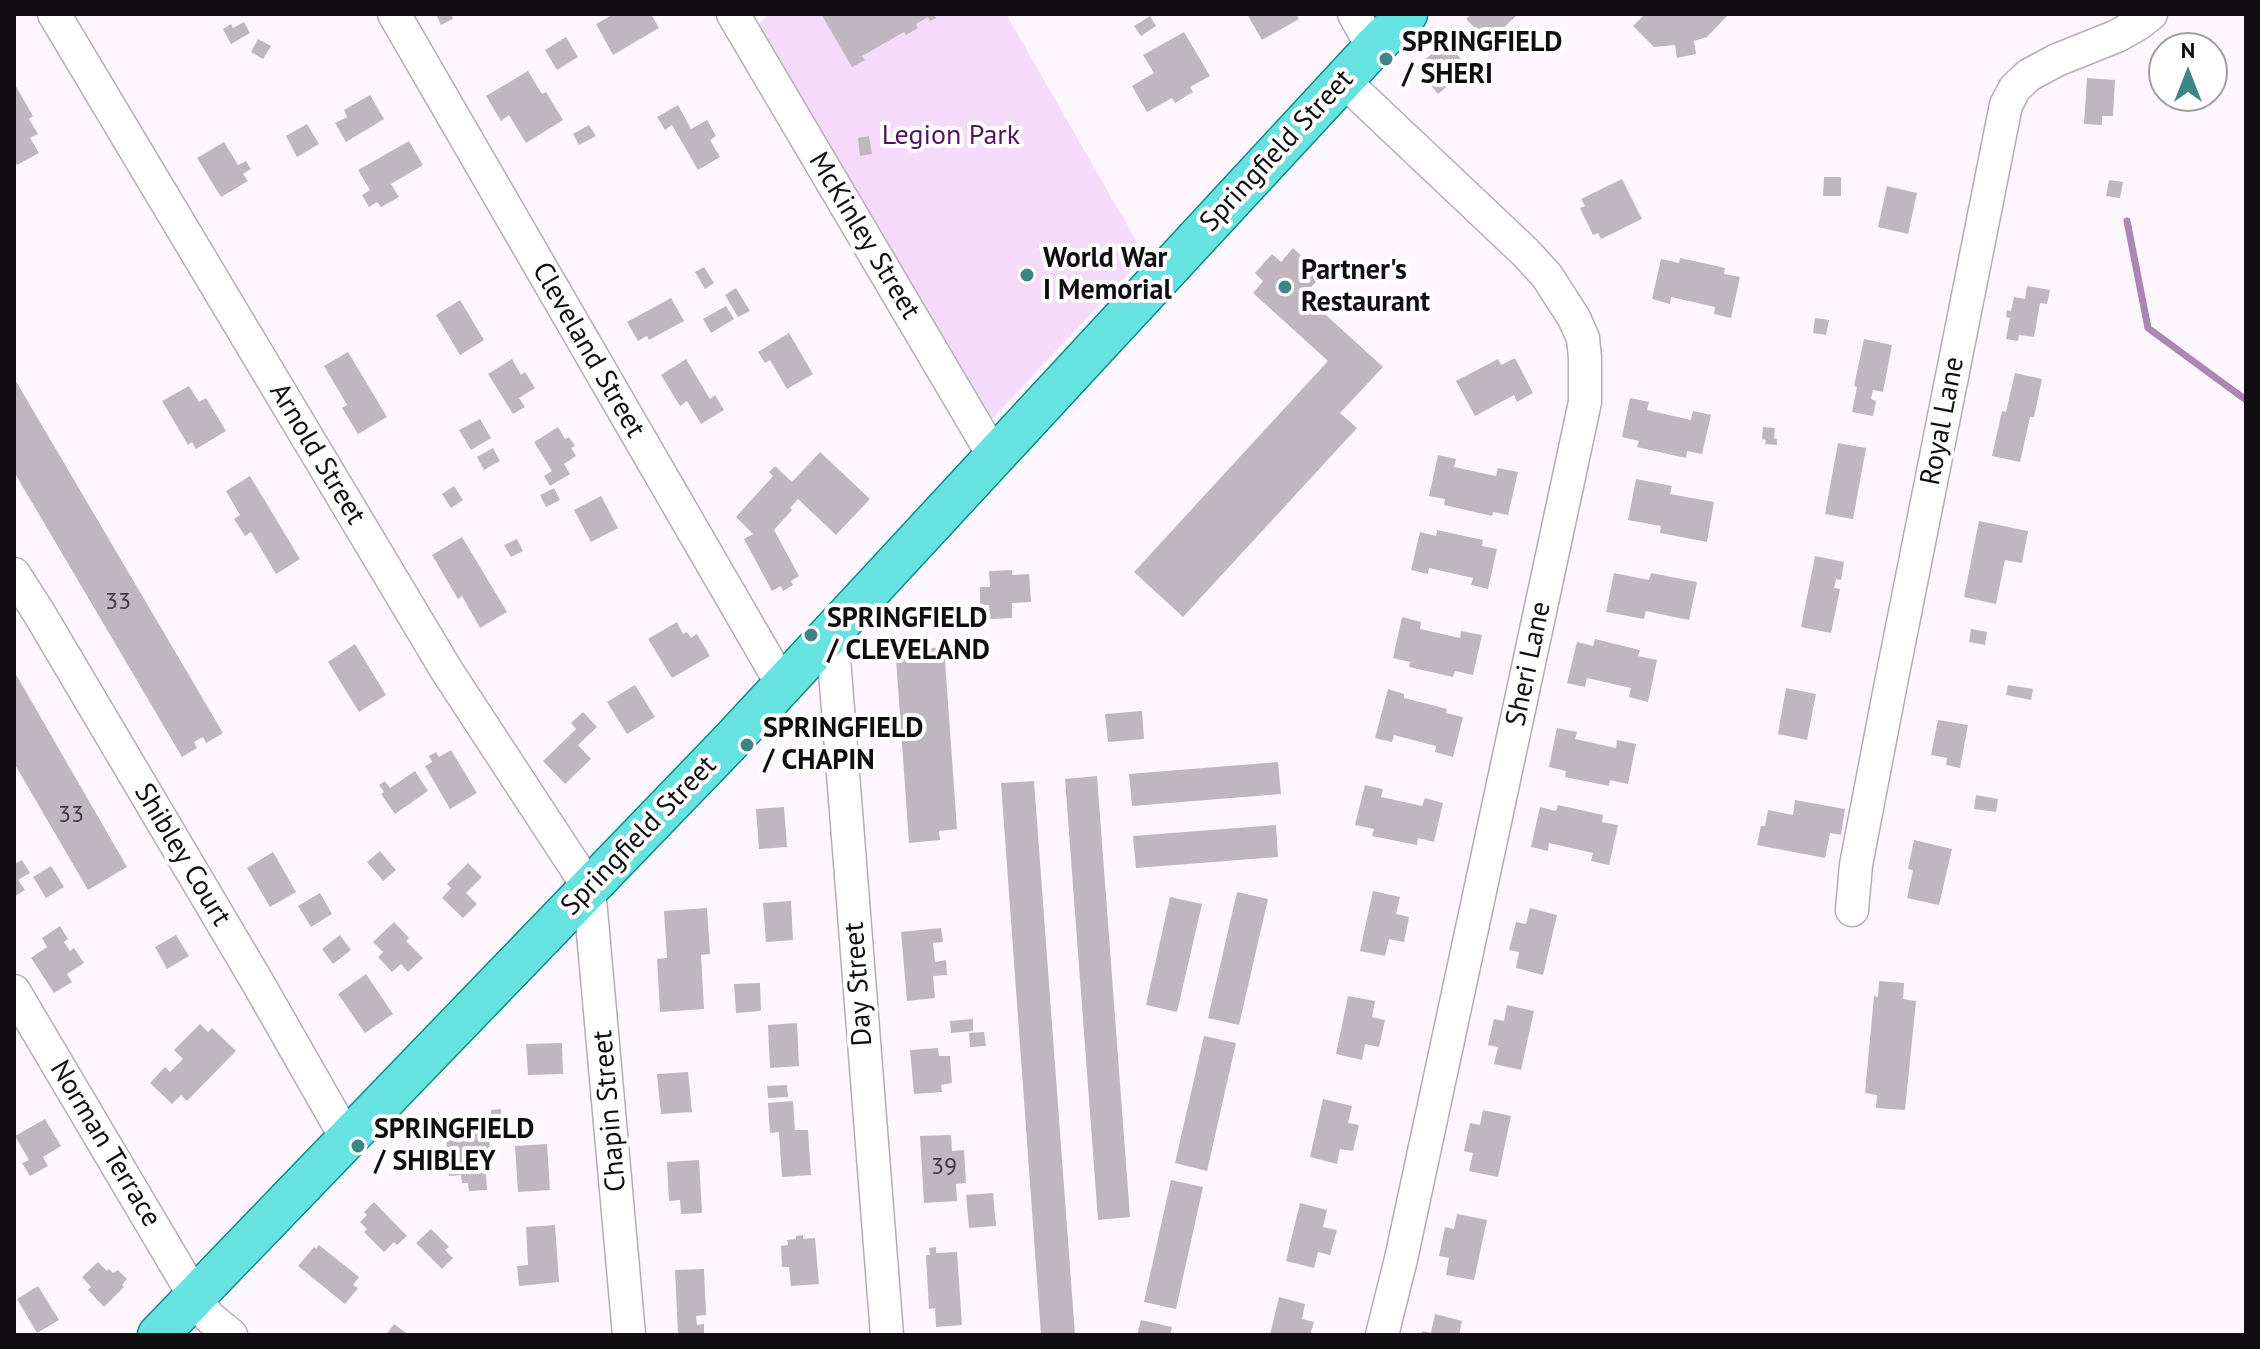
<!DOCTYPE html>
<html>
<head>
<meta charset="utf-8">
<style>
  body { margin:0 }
  #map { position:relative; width:2260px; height:1349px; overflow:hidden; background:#fdf6ff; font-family:"PT Sans",sans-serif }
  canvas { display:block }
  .frame { position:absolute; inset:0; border:16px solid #110e12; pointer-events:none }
  .north { position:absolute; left:2148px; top:32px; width:80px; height:80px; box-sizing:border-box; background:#fff; border:2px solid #a09fa0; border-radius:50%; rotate:0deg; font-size:22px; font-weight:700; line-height:32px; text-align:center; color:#110e12 }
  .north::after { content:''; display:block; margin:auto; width:28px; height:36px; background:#3e8684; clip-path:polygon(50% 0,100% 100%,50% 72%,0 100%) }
</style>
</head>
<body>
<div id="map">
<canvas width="2260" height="1349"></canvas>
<div class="frame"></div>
<div class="north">N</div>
</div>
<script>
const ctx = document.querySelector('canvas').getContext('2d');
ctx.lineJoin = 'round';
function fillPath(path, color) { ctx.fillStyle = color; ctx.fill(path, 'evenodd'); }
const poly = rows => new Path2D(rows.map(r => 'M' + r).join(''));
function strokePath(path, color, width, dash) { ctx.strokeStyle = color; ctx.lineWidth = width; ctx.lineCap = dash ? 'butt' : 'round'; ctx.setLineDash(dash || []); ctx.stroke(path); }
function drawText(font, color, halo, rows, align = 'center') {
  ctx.font = font + ' "PT Sans",sans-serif'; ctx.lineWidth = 8; ctx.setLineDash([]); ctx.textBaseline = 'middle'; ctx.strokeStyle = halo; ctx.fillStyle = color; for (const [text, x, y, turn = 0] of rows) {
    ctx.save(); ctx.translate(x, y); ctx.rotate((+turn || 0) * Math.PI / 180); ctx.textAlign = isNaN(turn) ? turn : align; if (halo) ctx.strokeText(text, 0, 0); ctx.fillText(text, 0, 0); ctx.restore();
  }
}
const green = poly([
  [770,14,1006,14,1145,256,992,419,759,24]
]);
const stream = poly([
  [2127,221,2148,328,2246,400]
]);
const building = poly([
  [436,14,451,14,453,19,441,25],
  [614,14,651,14,659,28,613,55,596,24],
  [821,14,933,14,936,18,930,21,928,17,916,24,918,28,906,35,904,32,862,56,865,60,852,67],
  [1247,14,1296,14,1299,19,1262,40],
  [1471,14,1518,14,1489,42,1466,19],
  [1645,14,1729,14,1707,37,1694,41,1696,54,1677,58,1675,45,1654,47,1633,26],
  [1150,16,1156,26,1141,36,1134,26],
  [244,22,250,33,231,44,223,29,231,24,233,28],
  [1184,32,1210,76,1190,87,1193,92,1175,103,1172,98,1147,112,1132,86,1154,73,1143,55],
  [566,37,578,57,557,70,545,50],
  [258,39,271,46,263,59,251,52],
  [1446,42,1469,68,1438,94,1416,67],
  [528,71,542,94,546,92,563,120,526,143,509,115,501,121,486,96],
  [2087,78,2115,80,2113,116,2102,116,2102,125,2084,124],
  [14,83,33,116,29,119,38,134,30,138,39,153,17,165,14,159],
  [370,95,384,119,346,142,335,123,347,117,344,110],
  [678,105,691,129,707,120,716,136,710,140,720,157,698,170,672,125,665,130,657,117],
  [307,124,319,144,297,157,286,136],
  [589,125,596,136,579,145,573,134],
  [869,136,872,154,860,156,858,138],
  [409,141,423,165,391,184,399,197,381,207,377,202,369,207,362,195,370,190,358,170],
  [224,142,238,165,246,161,251,169,243,174,248,181,221,197,197,158],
  [1824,177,1841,177,1841,196,1823,196],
  [1622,179,1642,219,1601,239,1598,233,1593,235,1580,208,1585,206,1581,199],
  [2109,180,2123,182,2120,198,2106,196],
  [1887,186,1917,193,1908,234,1878,227],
  [1293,248,1322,275,1304,295,1383,367,1340,413,1357,428,1183,617,1134,572,1328,361,1253,293,1263,281,1255,273,1272,254,1281,262],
  [1680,258,1725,268,1724,274,1740,277,1731,318,1714,314,1715,307,1671,297,1670,304,1652,299,1661,259,1679,263],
  [704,267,714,283,705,289,695,272],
  [2027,286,2050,290,2047,304,2040,303,2034,337,2019,335,2018,341,2006,339,2010,318,2006,317,2007,310,2011,311,2014,297,2025,299],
  [736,288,750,311,738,317,725,295],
  [671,298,684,321,649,340,647,336,638,341,627,322],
  [460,300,484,340,460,355,436,315],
  [726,306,734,319,711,333,703,319],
  [1815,318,1829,320,1826,335,1813,333],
  [789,333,813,374,787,389,770,360,765,363,758,352],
  [1864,339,1892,345,1883,392,1873,390,1871,399,1876,401,1873,416,1852,412,1857,387,1854,386],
  [348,352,387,417,358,434,342,408,347,405,324,366],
  [1515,358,1533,393,1517,402,1514,395,1475,416,1456,381,1498,359,1501,365],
  [512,359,521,375,525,372,535,388,519,398,525,407,513,414,488,374],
  [686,359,710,399,715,395,724,410,701,424,687,401,680,406,661,375],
  [2015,373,2042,379,2034,417,2030,417,2020,462,1992,456,2002,411,2006,412],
  [14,378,223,733,206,743,203,737,194,742,197,748,182,757,14,472],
  [189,386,199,402,206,398,226,431,196,449,192,442,188,445,162,401],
  [1630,398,1649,402,1647,410,1691,420,1693,411,1711,415,1702,454,1687,451,1686,458,1637,447,1639,441,1622,437],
  [480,419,491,438,471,450,459,430],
  [558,427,565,439,569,437,575,446,571,448,576,456,564,464,570,474,550,486,544,476,552,471,534,442],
  [1763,427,1775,428,1774,438,1777,439,1777,445,1765,444,1766,440,1762,439],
  [1838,443,1866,448,1853,519,1825,514],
  [493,448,500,461,484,470,477,457],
  [820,452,870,499,836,535,798,499,790,508,792,510,774,530,799,576,791,581,793,585,783,591,781,586,772,591,744,539,753,534,736,517,773,476,769,472,775,466,792,482],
  [1438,455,1456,459,1454,467,1496,476,1498,468,1518,472,1508,515,1493,512,1492,516,1444,505,1445,499,1429,496],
  [250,476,300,559,276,574,251,532,245,536,234,519,240,515,226,491],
  [1636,479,1672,486,1670,494,1714,502,1707,542,1660,533,1661,526,1628,520],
  [454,486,463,500,451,508,442,494],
  [554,488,560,500,546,507,540,495],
  [601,496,618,528,591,542,574,510],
  [1979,521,2028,531,2022,563,2005,560,1996,604,1964,597],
  [1437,530,1483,540,1482,546,1497,549,1488,589,1471,585,1473,578,1429,568,1428,574,1411,570,1420,532,1436,536],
  [462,537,507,612,480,628,462,596,458,599,432,555],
  [517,539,523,551,511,557,504,545],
  [1815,556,1844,562,1841,580,1836,579,1834,588,1840,589,1831,633,1801,627],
  [1012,570,1012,575,1029,574,1031,602,1012,603,1012,618,990,619,989,605,980,605,980,587,990,587,989,571],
  [1614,573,1649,580,1651,573,1697,582,1689,620,1646,611,1644,619,1606,612],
  [1402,617,1421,622,1420,629,1460,638,1461,631,1482,635,1473,675,1455,671,1453,677,1409,667,1410,662,1393,658],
  [677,622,683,634,687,632,691,638,697,634,710,656,672,678,648,639],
  [1971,629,1987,632,1985,645,1969,642],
  [1595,639,1640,650,1638,656,1657,660,1648,702,1629,697,1631,688,1587,678,1585,687,1567,683,1577,642,1593,646],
  [355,644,386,695,359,712,328,662],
  [944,647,957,829,939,831,940,840,909,843,896,659,912,659,911,650],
  [14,671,127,867,88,890,14,763],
  [635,685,655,717,627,734,607,702],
  [2008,685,2033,689,2031,700,2006,695],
  [1786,688,1816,694,1807,740,1778,734],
  [1388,689,1404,694,1404,698,1447,709,1446,713,1463,717,1453,757,1435,752,1436,746,1394,735,1392,742,1375,738],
  [1142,711,1144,739,1108,742,1105,714],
  [583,712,597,727,578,745,591,759,565,784,543,761,576,729,571,723],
  [1938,720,1968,725,1960,768,1946,765,1947,758,1931,755],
  [1557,728,1577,732,1575,739,1616,748,1617,740,1636,744,1628,784,1610,780,1609,786,1565,777,1566,771,1549,767],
  [451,750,477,793,450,809,425,766,432,762,429,756,436,752,439,757],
  [1278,762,1281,794,1132,806,1129,774],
  [415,771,428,791,395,814,381,794,384,792,379,785,385,781,390,788],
  [1097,776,1130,1217,1098,1220,1065,779],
  [1034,781,1075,1335,1041,1335,1001,783],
  [1365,785,1383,789,1381,797,1422,806,1425,798,1443,803,1434,842,1418,838,1417,845,1372,836,1374,829,1355,825],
  [1976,795,1998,799,1996,812,1974,809],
  [1795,800,1845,809,1841,835,1830,833,1825,858,1757,845,1761,826,1765,826,1768,810,1793,815],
  [1558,805,1603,815,1602,822,1618,825,1609,865,1591,861,1593,853,1549,843,1548,851,1531,847,1540,807,1556,811],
  [784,807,787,847,759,849,756,809],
  [1276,825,1278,857,1136,868,1133,836],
  [1914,840,1952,849,1939,905,1907,898,1913,870,1908,869],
  [380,851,396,870,383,881,367,862],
  [273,852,296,892,270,907,247,868],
  [22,860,30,873,18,880,25,890,14,897,14,864],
  [468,863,482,877,466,893,477,904,463,918,442,898,451,888,447,884],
  [51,866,64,887,46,898,33,877],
  [1373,891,1400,897,1396,914,1409,917,1404,942,1389,939,1385,956,1360,951],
  [1237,892,1268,899,1239,1025,1208,1018],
  [320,893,332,914,311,927,298,906],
  [1170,897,1202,904,1177,1012,1146,1005],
  [791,901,793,940,766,942,763,903],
  [707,908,710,954,701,955,704,1009,660,1012,657,959,667,958,664,911],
  [1530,908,1557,915,1543,975,1516,968,1519,952,1509,950,1516,922,1526,924],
  [394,922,409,938,406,941,423,958,408,972,401,964,392,972,378,957,383,952,373,942],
  [60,926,68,939,64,942,70,951,74,948,84,963,67,974,72,982,54,993,31,958,47,947,42,938],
  [941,928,943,942,933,943,935,962,946,960,947,975,933,976,935,998,907,1001,901,932],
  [176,935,189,956,167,969,155,947],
  [340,935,351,950,333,964,322,949],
  [366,974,393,1014,365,1033,338,994],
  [1879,981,1904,983,1903,999,1916,1001,1905,1110,1876,1108,1877,1095,1865,1093,1874,996,1878,997],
  [760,983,761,1011,736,1013,734,984],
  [1348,996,1375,1001,1372,1017,1385,1020,1379,1047,1365,1044,1362,1060,1336,1054],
  [1507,1005,1534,1011,1521,1070,1494,1064,1498,1047,1488,1045,1494,1019,1504,1021],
  [973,1019,973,1031,951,1033,950,1021],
  [797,1023,799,1066,770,1068,768,1025],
  [200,1024,208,1032,212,1028,236,1051,187,1101,181,1095,172,1104,150,1083,165,1067,170,1072,183,1059,174,1050],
  [984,1032,986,1046,970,1047,969,1033],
  [1204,1036,1236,1043,1207,1171,1175,1163],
  [562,1043,563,1074,528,1075,526,1044],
  [938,1048,939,1056,950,1056,952,1083,941,1085,942,1092,914,1094,910,1050],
  [688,1072,692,1112,661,1114,657,1074],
  [787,1085,788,1097,768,1098,767,1086],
  [1323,1099,1352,1106,1348,1123,1359,1125,1353,1151,1340,1149,1337,1164,1310,1157],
  [793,1101,795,1130,808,1130,811,1175,782,1177,779,1132,770,1133,768,1103],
  [501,1109,502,1126,491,1127,491,1110],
  [1483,1110,1511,1116,1498,1177,1469,1171,1473,1153,1464,1151,1470,1123,1480,1125],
  [45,1119,61,1146,43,1157,48,1166,30,1176,22,1163,29,1160,15,1136],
  [489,1130,491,1173,486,1173,487,1190,469,1191,468,1183,462,1183,461,1175,449,1176,446,1133],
  [951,1135,952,1151,964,1150,966,1183,956,1184,957,1201,924,1203,920,1136],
  [547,1144,550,1190,518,1192,515,1146],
  [699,1160,702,1213,681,1214,680,1200,669,1201,667,1162],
  [1171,1180,1203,1187,1176,1309,1144,1302],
  [993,1193,996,1226,969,1228,966,1195],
  [374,1202,407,1236,397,1245,394,1242,384,1252,364,1232,367,1229,360,1222,367,1215,364,1212],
  [1300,1203,1327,1210,1323,1227,1337,1230,1330,1255,1318,1252,1314,1268,1286,1261],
  [1457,1214,1487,1220,1474,1280,1446,1275,1449,1258,1439,1256,1445,1227,1454,1229],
  [555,1225,559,1282,519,1286,517,1266,528,1265,526,1227],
  [431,1229,449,1247,445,1250,453,1258,442,1269,416,1243],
  [803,1235,803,1239,815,1238,819,1284,791,1286,789,1267,782,1267,781,1246,788,1245,787,1240,796,1239,796,1236],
  [319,1245,359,1277,353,1285,358,1288,345,1304,298,1266,314,1247,316,1249],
  [936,1247,936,1253,957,1252,962,1325,936,1327,935,1308,929,1309,926,1255,930,1255,929,1248],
  [98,1262,107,1271,109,1269,113,1273,118,1270,127,1279,122,1285,124,1287,104,1307,88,1290,91,1287,82,1277],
  [704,1269,706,1315,696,1316,697,1325,704,1324,704,1335,678,1335,675,1270],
  [38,1286,59,1320,37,1333,17,1299],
  [1279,1297,1305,1304,1302,1319,1314,1322,1310,1335,1270,1335],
  [1435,1314,1462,1321,1459,1335,1421,1335,1422,1331,1431,1333],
  [1141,1320,1172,1327,1170,1335,1137,1335],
  [394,1324,409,1335,386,1335]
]);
const minor = poly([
  [54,14,447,671,589,888,629,1335],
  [394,14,783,686],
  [733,14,995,458],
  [1354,14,1373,48],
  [1343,80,1526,253,1547,276,1574,318,1583,338,1585,358,1585,402,1401,1259,1382,1335],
  [14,574,39,613,258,983,347,1139],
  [832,633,887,1335],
  [1852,910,1856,865,1890,688,2006,105,2015,88,2029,75,2057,60,2117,36,2138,24,2151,14],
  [14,991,195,1297,209,1317,231,1335]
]);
const major = poly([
  [158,1335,731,741,1373,48,1407,14]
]);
const markers = [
  [1386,59,8,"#3e8684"],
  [1027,275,8,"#3e8684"],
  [1285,287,8,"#3e8684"],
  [811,635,8,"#3e8684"],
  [747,745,8,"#3e8684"],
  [358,1146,8,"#3e8684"]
];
const numberNames = [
  ["33",118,602],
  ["33",71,815],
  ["39",944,1167]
];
const poiNames = [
  ["SPRINGFIELD",1402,43],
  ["/ SHERI",1402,75],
  ["World War",1043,259],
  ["I Memorial",1043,291],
  ["Partner's",1301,271],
  ["Restaurant",1301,303],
  ["SPRINGFIELD",827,619],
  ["/ CLEVELAND",827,651],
  ["SPRINGFIELD",763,729],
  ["/ CHAPIN",763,761],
  ["SPRINGFIELD",374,1130],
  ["/ SHIBLEY",374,1162]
];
const parkNames = [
  ["Legion Park",951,136]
];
const streetNames = [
  ["Springfield Street",1277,151,-47],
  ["McKinley Street",864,236,59],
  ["Cleveland Street",588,350,60],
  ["Royal Lane",1943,421,-79],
  ["Arnold Street",317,454,59],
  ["Sheri Lane",1529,664,-78],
  ["Springfield Street",639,836,-46],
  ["Shibley Court",182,855,59],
  ["Day Street",859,984,-94],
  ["Chapin Street",610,1111,-95],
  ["Norman Terrace",105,1144,59]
];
fillPath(green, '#f5dafb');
strokePath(stream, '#ac87b4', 7);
fillPath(building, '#bfb6c0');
strokePath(minor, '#b5acb6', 35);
strokePath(major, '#068c8b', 43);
strokePath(minor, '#fff', 32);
strokePath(major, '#66e3e0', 40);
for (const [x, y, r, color] of markers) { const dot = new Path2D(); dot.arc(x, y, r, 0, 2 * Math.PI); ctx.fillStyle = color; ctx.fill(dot); strokePath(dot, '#fff', 3); }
drawText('24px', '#3c383e', null, numberNames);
drawText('bold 28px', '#110e12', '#fff', poiNames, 'left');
drawText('28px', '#52145e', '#fff', parkNames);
drawText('28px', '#110e12', '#fff', streetNames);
</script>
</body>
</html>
